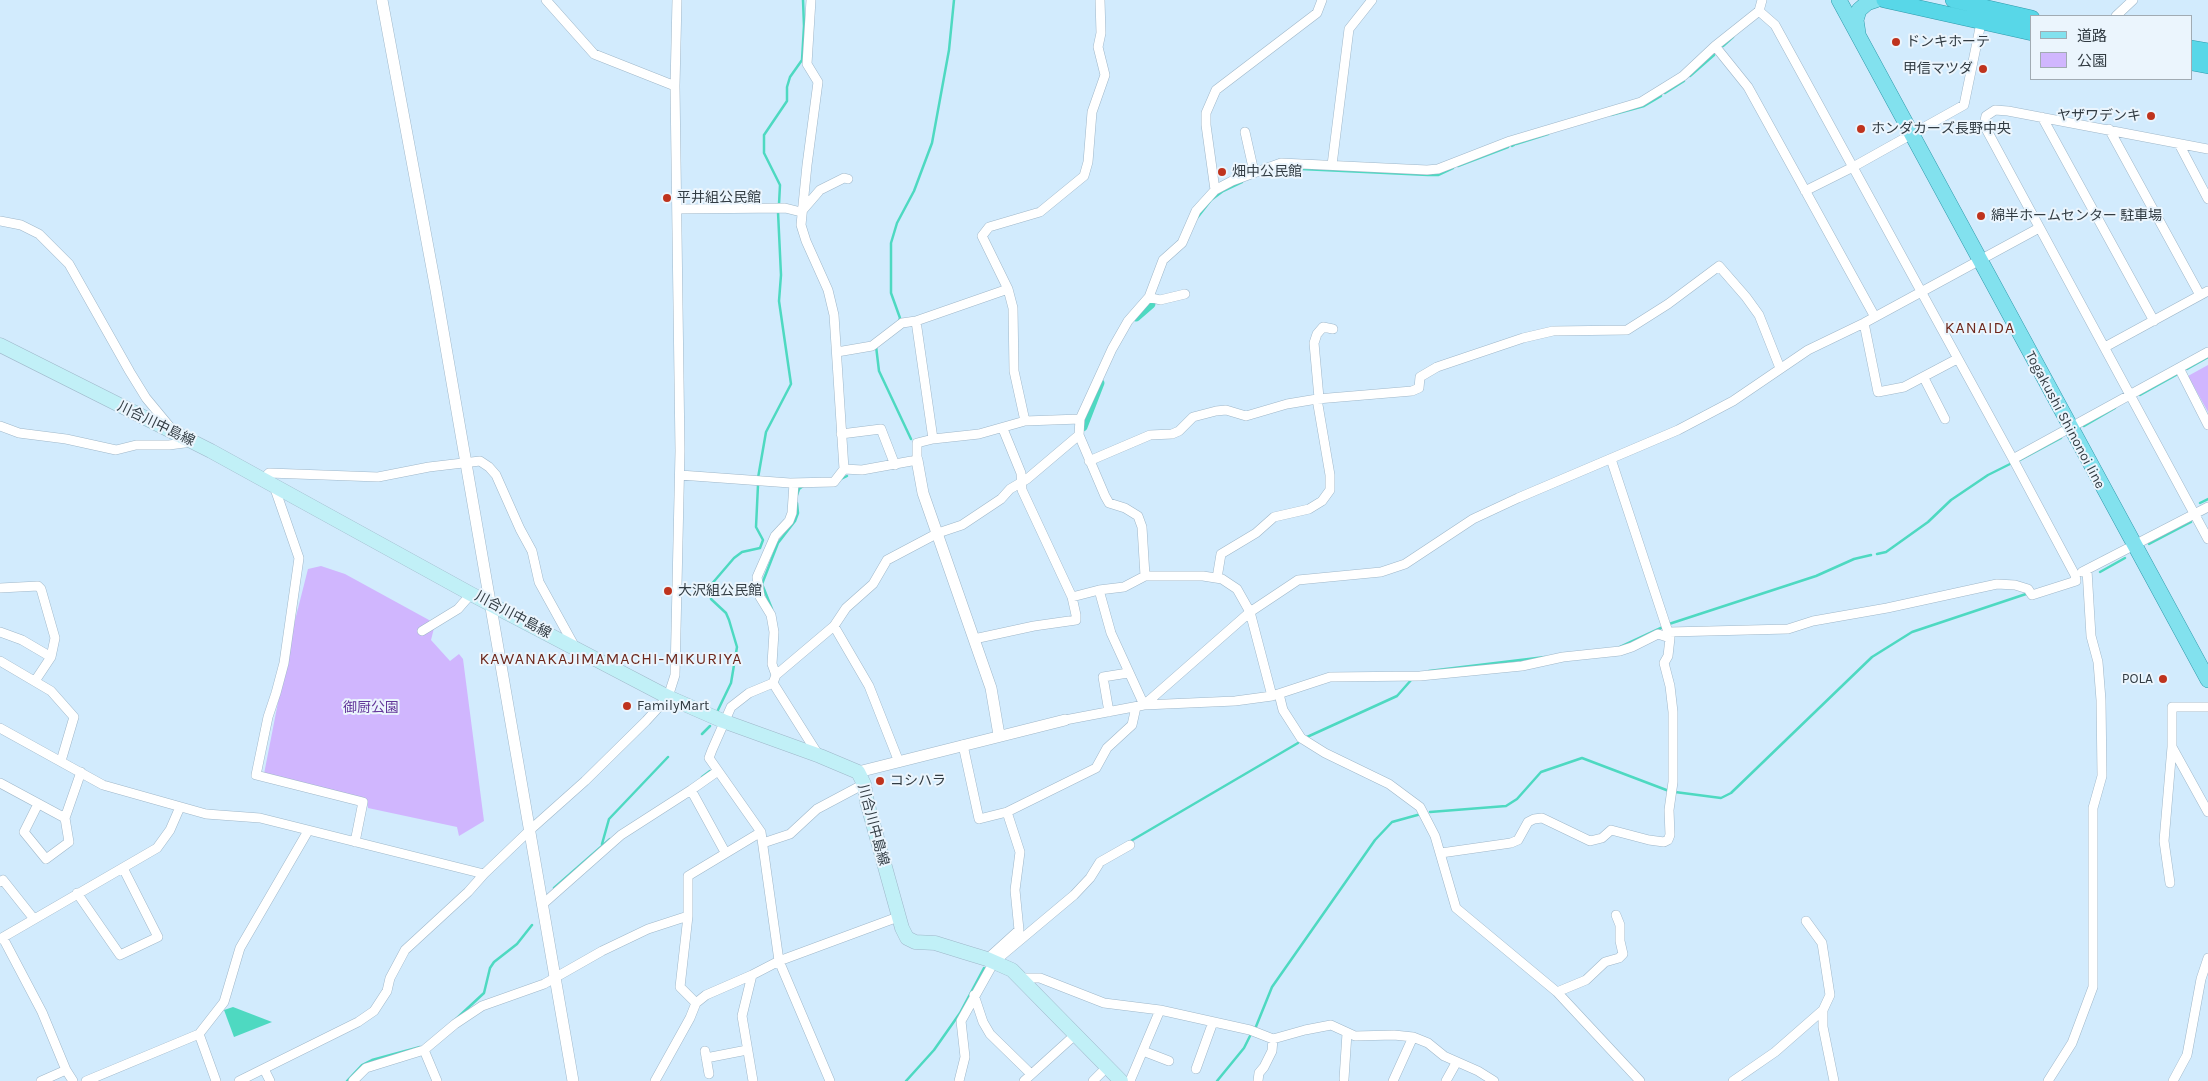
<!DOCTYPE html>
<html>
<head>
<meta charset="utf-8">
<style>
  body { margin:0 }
  #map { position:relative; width:2208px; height:1081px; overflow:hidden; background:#d2ebfd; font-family:Karla,"Noto Sans JP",sans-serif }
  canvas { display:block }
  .legend { position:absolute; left:2030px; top:15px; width:162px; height:65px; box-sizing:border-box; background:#ebf5fd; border:1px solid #a1abb3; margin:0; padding:6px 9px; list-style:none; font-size:15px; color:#323c43 }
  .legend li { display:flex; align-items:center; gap:10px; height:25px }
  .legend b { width:25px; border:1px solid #a1abb3 }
</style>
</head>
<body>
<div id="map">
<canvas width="2208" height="1081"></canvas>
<ul class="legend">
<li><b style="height:6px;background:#82e1ee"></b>道路</li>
<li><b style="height:14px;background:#d0b6fe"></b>公園</li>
</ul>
</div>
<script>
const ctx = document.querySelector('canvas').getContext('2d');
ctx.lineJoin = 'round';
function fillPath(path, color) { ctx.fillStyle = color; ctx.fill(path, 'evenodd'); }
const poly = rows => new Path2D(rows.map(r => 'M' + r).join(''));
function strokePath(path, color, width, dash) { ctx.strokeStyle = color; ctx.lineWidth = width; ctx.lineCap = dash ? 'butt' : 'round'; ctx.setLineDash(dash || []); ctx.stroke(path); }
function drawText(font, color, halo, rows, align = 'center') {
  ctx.font = font + ' Karla,"Noto Sans JP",sans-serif'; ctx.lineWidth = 4; ctx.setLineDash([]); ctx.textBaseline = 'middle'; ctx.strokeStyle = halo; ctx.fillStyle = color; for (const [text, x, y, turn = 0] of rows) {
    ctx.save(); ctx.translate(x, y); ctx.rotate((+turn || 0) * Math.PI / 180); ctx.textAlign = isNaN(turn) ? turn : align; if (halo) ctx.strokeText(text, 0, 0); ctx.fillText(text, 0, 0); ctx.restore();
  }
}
const green = poly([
  [2208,365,2208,412,2188,376],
  [321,566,345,574,429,620,434,628,431,640,450,661,459,654,463,659,484,821,459,836,457,827,368,808,367,800,264,774,291,636,308,569]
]);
const water = poly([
  [233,1007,272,1022,234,1037,224,1010]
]);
const stream = poly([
  [1723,46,1733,37],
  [1690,76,1714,55],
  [1665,93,1684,81],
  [1611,115,1644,106,1661,96],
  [1516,144,1548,134],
  [1512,146,1514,145],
  [1458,166,1508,147],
  [1280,168,1428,175,1438,175,1453,168],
  [779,204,780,185,764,153,764,135,787,101,787,87,790,77,802,60,804,26,803,0],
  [1197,218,1211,200,1223,191,1242,182],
  [899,321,900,318,891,293,891,243,897,223,914,191,932,143,949,50,954,0],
  [876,346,879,371,911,439],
  [2187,369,2208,357],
  [2140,395,2176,375],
  [2084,426,2115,408],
  [2020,460,2061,438],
  [758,478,766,432,791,384,779,301,781,275,778,212],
  [841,479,847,476],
  [797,495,799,489,803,486],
  [2200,503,2208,499],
  [2149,544,2191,522],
  [1877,554,1886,552,1928,522,1951,500,1988,475,2010,464],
  [2100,572,2125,558],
  [772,609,762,584,778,543,795,521,798,513,797,503],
  [1669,624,1816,576,1854,559,1871,555],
  [1620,647,1663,627],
  [1429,671,1545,657],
  [717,712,731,683,737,647,729,620,726,613,711,599,710,586,734,558,742,552,760,548,763,540,756,527,758,485],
  [702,734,710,726],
  [1307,737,1397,696,1412,679],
  [702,777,710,771],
  [1675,792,1721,798,1731,793,1872,657,1912,632,2026,594],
  [1430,812,1506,806,1517,799,1541,772,1582,758,1669,791],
  [1129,842,1298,743],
  [602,844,609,819,668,757],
  [554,888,610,839],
  [456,1019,484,993,490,968,494,962,517,944,532,925],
  [1255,1029,1272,987,1375,840,1392,822,1421,814],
  [347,1081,362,1065,372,1060,420,1047],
  [906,1081,934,1050,960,1013,984,968],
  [1217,1081,1244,1048,1251,1034]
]);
const canal = poly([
  [1136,317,1151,304],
  [1083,427,1100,383]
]);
const minor = poly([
  [546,0,594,54,675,86],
  [2116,16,2133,0],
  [1715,46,1748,87,1875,317],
  [2042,117,2154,321],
  [2109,129,2200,295],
  [1245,132,1254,172],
  [2179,144,2208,199],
  [2208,149,2008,111,1995,110,1986,116,1984,125,2208,539],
  [1332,165,1349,29,1372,0],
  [1215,190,1206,125,1206,113,1216,90,1317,13,1322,0],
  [1805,191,1853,167,1964,105,1981,23],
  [677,209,785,208,801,212],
  [801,212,820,190,844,178,848,179],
  [0,221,21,225,39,234,69,264,130,372,146,398,170,427],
  [1008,289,1013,308,1014,371,1025,421],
  [1149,297,1160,300,1185,294],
  [916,321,933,439],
  [1864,323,1878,392,1904,387,1957,359],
  [2105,347,2208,291],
  [837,352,872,346,902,323,916,321,1008,289,982,236,989,227,1040,212,1084,176,1088,162,1092,112,1105,75,1098,47,1101,33,1100,0],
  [2179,368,2208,425],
  [1924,378,1945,419],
  [1319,398,1314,343,1317,334,1323,327,1333,329],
  [0,426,19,433,66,439,116,450,136,445,169,445,192,442],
  [841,434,881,429,895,465],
  [2013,459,2208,352],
  [1089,461,1150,435,1172,434,1179,431,1193,417,1216,411,1226,410,1246,416,1287,404,1317,399,1412,391,1419,388,1420,377,1437,367,1523,338,1553,331,1627,330,1668,304,1719,266,1746,297,1759,315,1780,368],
  [844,469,862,470,917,460,917,443,933,439,979,434,1025,421,1080,419],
  [680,475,790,483,834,482,844,469,834,315,828,290,806,241,801,225,807,165,818,82,807,64,811,0],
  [263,479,269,473,378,477,429,467,480,461,489,467,496,475,520,529,532,551,539,582,576,649],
  [274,486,299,558,284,663,276,693,268,717,256,775,363,802,355,842],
  [2082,572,2208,507],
  [1145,576,1142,527,1138,516,1125,508,1109,503,1105,496,1079,435,1080,419,1112,349,1128,321,1149,297,1163,260,1182,243,1196,211,1215,190,1232,181,1281,163,1427,170,1438,169,1510,141,1641,102,1683,76,1715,46,1759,11,1762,0],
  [1217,578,1221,554,1256,533,1274,517,1309,509,1322,501,1330,490,1330,475,1317,399],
  [0,588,38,586,41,589,55,638,51,657,35,681],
  [1099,590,1111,633,1144,705],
  [1072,597,1099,590,1124,587,1145,576,1203,576,1222,579,1237,589,1250,612,1272,696],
  [834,626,869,686,899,762],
  [422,631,458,609,471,594],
  [0,632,22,640,51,657],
  [1669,632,1788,629,1813,621,1887,608,1997,584,2015,585,2028,589,2032,595,2076,581,2075,575,2013,459,1775,25,1759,11],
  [974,639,1034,626,1076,620,1076,615,1072,597,1022,490,1021,473,1003,429],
  [0,661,51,691,74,717,61,761],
  [776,675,772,664,774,632,771,615,760,597,757,577,775,536,789,521,792,513,794,483],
  [773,683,819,756],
  [1279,694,1283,710,1301,738,1325,753,1389,784,1420,807,1435,836,1456,908,1557,992,1640,1081],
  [1144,705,1250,612,1298,580,1381,572,1405,564,1473,519,1518,498,1678,430,1733,401,1808,350,1864,323,2039,228],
  [2208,707,2172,707,2172,747,2208,812],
  [1109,712,1103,677,1128,673],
  [1065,720,1144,705,1235,701,1272,696,1330,677,1420,676,1522,666,1563,657,1620,651,1632,647,1658,634,1670,638,1611,459],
  [0,728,103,785,206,814,260,818,484,874,530,830,585,781,646,721,668,697,675,675,680,451,675,86,677,0],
  [963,745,979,819,1007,812,1096,768,1107,748,1132,725,1136,707],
  [0,783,65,818,81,772],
  [691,790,725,852],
  [38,804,24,832,46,859,69,842,65,818],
  [763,843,790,834,817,809,864,784],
  [1441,853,1511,843,1518,840,1528,822,1534,819,1542,818,1590,841,1602,838,1611,830,1649,840,1664,842,1668,840,1670,835,1669,810,1673,782,1673,712,1670,686,1664,663,1668,656,1670,638],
  [0,882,3,880,34,919],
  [2170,883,2164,841,2172,747],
  [77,893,120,955,158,937,123,868],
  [543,904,621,835,691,790,718,771],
  [688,916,680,987,696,1003],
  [3,938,42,1012,66,1070,73,1081],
  [0,939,157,848,170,830,180,807],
  [987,959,1019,930,1015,890,1020,852,1007,812],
  [752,975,742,1016,753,1081],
  [1022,978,1040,978,1104,1003,1160,1010,1250,1030,1273,1039,1305,1030,1331,1025,1355,1036,1394,1035,1413,1037,1428,1043,1444,1056,1478,1071,1494,1081],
  [1557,992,1586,980,1605,962,1619,958,1623,954,1620,941,1620,925,1616,915],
  [974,995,983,1022,990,1034,1031,1074],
  [1823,1010,1823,1027,1834,1081],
  [199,1034,216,1081],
  [424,1050,437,1081],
  [705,1051,709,1074],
  [1143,1051,1169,1061],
  [706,1058,747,1050],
  [264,1069,270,1081],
  [1196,1069,1213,1022],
  [1344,1079,1347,1033],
  [41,1081,66,1070],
  [86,1081,199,1034,224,1002,240,948,308,831],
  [239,1081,358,1022,374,1011,387,991,390,978,405,950,468,892,484,874],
  [353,1081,366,1068,424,1050,455,1024,482,1006,544,984,602,951,648,929,688,916,688,876,761,832],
  [655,1081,690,1018,696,1003,706,995,752,975,779,961,898,917],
  [830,1081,779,961,761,832,709,758,712,750,731,707,749,693,773,683,776,675,834,626,846,608,873,584,887,560,938,533,962,525,1001,499,1010,489,1027,479,1079,435],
  [959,1081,965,1057,961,1021,994,962,1074,895,1090,878,1100,862,1130,845],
  [1024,1081,1076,1034],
  [1093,1081,1107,1067],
  [1130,1081,1160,1010],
  [1258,1081,1259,1073,1264,1067,1272,1051,1273,1039],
  [1393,1081,1413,1037],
  [1446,1081,1456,1063],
  [1733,1081,1775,1052,1823,1010,1830,995,1822,943,1806,921],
  [2048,1081,2072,1043,2093,987,2093,808,2102,776,2101,700,2098,662,2091,636,2087,570],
  [2173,1081,2187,1055,2201,979,2208,958]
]);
const tertiary = poly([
  [382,0,436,290,573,1081],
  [917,460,923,493,991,688,999,735],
  [858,772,1065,720]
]);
const secondary = poly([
  [0,345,211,451,471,594,668,697,723,721,820,756,858,772,864,784,867,802,902,928,907,938,915,942,935,943,964,952,987,959,1012,970,1121,1081]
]);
const primary = poly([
  [1839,0,2208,680],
  [1858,33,1856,20,1859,10,1867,3,1876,0]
]);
const trunk = poly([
  [1884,0,2032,33],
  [1953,0,2032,18],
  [2192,48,2208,51],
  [2192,63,2208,66]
]);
const markers = [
  [1896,42,5,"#bf331d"],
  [1983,69,5,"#bf331d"],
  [2151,116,5,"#bf331d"],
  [1861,129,5,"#bf331d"],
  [1222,172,5,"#bf331d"],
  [667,198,5,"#bf331d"],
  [1981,216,5,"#bf331d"],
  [668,591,5,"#bf331d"],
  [2163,679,5,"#bf331d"],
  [627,706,5,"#bf331d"],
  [880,781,5,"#bf331d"]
];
const poiNames = [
  ["ドンキホーテ",1906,42],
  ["甲信マツダ",1973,69,"right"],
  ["ヤザワデンキ",2141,116,"right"],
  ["ホンダカーズ長野中央",1871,129],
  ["畑中公民館",1232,172],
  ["平井組公民館",677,198],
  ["綿半ホームセンター 駐車場",1991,216],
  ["大沢組公民館",678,591],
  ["POLA",2153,679,"right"],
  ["FamilyMart",637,706],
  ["コシハラ",890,781]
];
const streetNames = [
  ["Togakushi Shinonoi line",2065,420,62],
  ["川合川中島線",156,424,26],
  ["川合川中島線",513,615,28],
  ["川合川中島線",873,825,75]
];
const parkNames = [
  ["御厨公園",371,708]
];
const quarterNames = [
  ["KANAIDA",1980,328],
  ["KAWANAKAJIMAMACHI-MIKURIYA",611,659]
];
fillPath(green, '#d0b6fe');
fillPath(water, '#4ed9c1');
strokePath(stream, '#4ed9c1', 2.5);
strokePath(canal, '#4ed9c1', 9);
strokePath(minor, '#9fb7c9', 10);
strokePath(tertiary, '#9fb7c9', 12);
strokePath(secondary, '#9fb7c9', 15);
strokePath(primary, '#309aab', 16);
strokePath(trunk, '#309aab', 16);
strokePath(minor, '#fff', 9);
strokePath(tertiary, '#fff', 11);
strokePath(secondary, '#c1f0f7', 14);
strokePath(primary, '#82e1ee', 15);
strokePath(trunk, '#58d7e8', 15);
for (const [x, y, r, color] of markers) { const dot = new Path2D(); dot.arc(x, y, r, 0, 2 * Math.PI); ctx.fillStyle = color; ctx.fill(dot); strokePath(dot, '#ebf5fd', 2); }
drawText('14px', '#323c43', '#ebf5fd', poiNames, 'left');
drawText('14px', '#323c43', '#ebf5fd', streetNames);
drawText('14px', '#633799', '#ebf5fd', parkNames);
ctx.letterSpacing = '1px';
drawText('16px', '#6d281d', '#ebf5fd', quarterNames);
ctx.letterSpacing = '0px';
</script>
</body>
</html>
